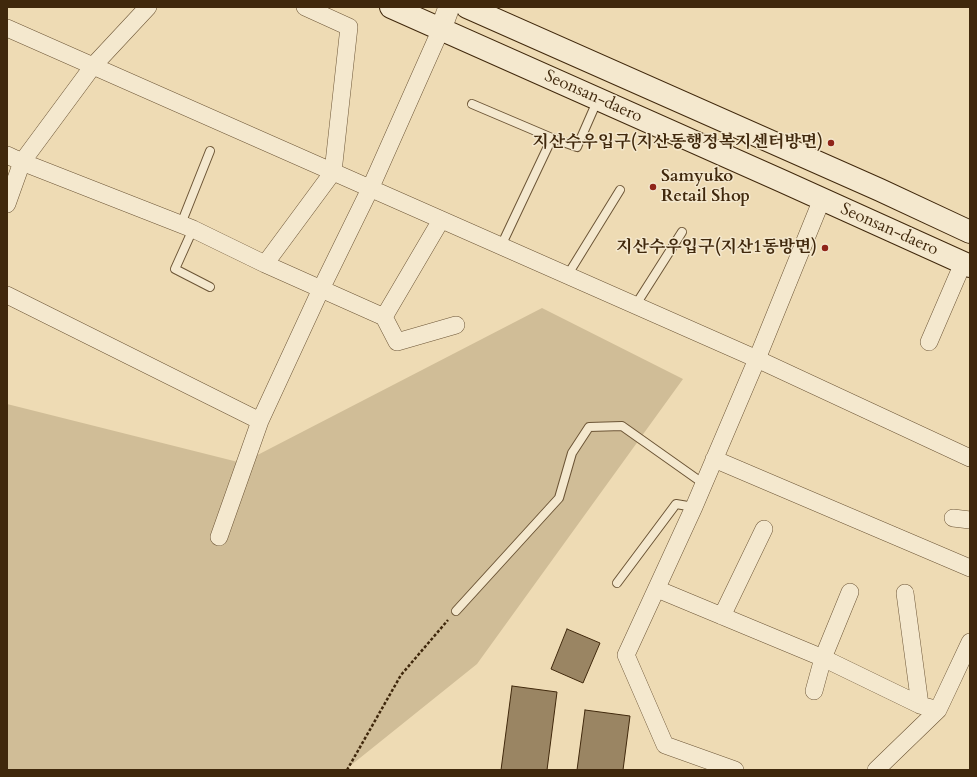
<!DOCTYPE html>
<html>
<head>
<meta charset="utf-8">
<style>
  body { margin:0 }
  #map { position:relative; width:977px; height:777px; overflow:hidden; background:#eedbb4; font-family:Cardo,serif }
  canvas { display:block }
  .frame { position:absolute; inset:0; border:8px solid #40280c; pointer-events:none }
</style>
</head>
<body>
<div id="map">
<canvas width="977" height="777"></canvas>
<div class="frame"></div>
</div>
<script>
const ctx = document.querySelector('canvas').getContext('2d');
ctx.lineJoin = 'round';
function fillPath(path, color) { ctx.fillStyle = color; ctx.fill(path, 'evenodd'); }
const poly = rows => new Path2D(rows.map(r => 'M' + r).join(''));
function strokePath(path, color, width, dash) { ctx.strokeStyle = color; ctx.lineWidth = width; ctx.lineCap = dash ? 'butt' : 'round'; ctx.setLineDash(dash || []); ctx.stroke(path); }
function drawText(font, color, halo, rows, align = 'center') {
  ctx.font = font + ' Cardo,"Noto Serif KR",serif'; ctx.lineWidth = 3; ctx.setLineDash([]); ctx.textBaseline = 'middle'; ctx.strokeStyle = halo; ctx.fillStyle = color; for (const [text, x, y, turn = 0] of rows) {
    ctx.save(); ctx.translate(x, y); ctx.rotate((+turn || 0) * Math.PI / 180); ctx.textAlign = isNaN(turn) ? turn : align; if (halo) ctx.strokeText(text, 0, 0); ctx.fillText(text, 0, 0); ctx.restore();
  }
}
const green = poly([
  [542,308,683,379,477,664,345,770,7,770,7,404,242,463]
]);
const building = poly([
  [567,629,600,643,583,683,551,669,567,629],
  [512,686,557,692,547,770,501,770,512,686],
  [585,710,630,716,623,770,577,770,585,710]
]);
const path = poly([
  [347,770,401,675,448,620]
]);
const service = poly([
  [472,104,552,138,577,147,598,99],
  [181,224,210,151],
  [193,229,175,269,210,287],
  [501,246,552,138],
  [567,276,620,190],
  [635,306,682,232],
  [617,583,676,504,694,507],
  [456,611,559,498,572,453,589,427,622,426,704,484]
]);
const minor = poly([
  [7,28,757,359,970,458],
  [7,155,22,162,193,229,265,264,384,317,397,342,456,325],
  [7,204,22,162,93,66,148,7],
  [265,264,333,172,349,27,305,7],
  [7,295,260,421],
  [384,317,441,220],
  [929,342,963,263],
  [714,459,970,568],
  [953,518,970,520],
  [219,537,260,421,321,289,370,189,441,29],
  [657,589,823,658,920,705,938,710],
  [905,593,920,705],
  [722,616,764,529],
  [814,691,823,658,850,592],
  [735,770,665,745,626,655,694,507,757,359,822,199],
  [876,770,938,710,947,691,970,642]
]);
const tertiary = poly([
  [441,29,449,7]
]);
const secondary = poly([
  [391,7,782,181,970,266],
  [467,7,880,190,970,232]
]);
const markers = [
  [831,143,4,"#8f2418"],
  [653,187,4,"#8f2418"],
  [825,248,4,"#8f2418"]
];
const streetNames = [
  ["Seonsan-daero",593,97,24],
  ["Seonsan-daero",889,230,24]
];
const poiNames = [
  ["지산수우입구(지산동행정복지센터방면)",823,143],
  ["Samyuko",661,177,"left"],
  ["Retail Shop",661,197,"left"],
  ["지산수우입구(지산1동방면)",817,248]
];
fillPath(green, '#d0bd97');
fillPath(building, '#9a8563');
strokePath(building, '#40280c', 1);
strokePath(service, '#6c5536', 10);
strokePath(minor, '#6c5536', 18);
strokePath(tertiary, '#6c5536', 22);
strokePath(secondary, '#40280c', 24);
strokePath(path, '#40280c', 2.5, [3, 2]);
strokePath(service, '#f4e8ce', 8);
strokePath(minor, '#f4e8ce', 17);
strokePath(tertiary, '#f4e8ce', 21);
strokePath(secondary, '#f4e8ce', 22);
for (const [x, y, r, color] of markers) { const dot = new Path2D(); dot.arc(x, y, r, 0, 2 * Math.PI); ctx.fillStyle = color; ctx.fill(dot); strokePath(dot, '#f4e8ce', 1.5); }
drawText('17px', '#40280c', '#f4e8ce', streetNames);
drawText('bold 17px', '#40280c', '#f4e8ce', poiNames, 'right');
</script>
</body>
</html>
